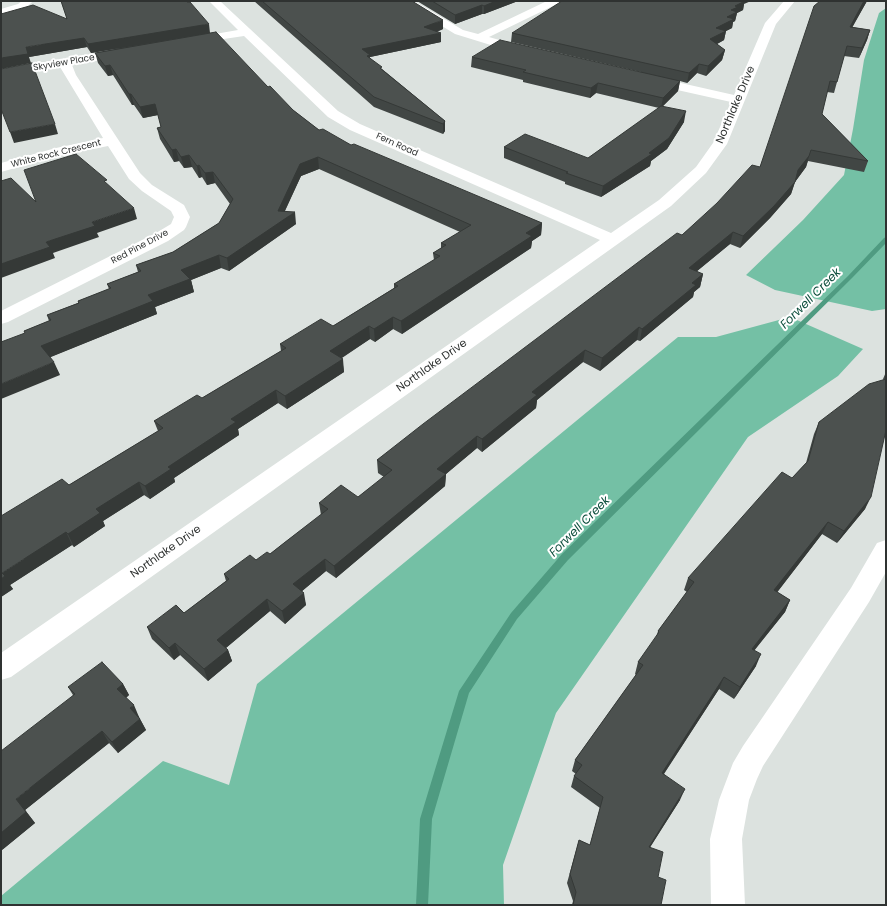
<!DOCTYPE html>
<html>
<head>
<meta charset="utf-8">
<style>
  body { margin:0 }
  #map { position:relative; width:887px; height:906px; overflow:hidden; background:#dce2df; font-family:Poppins,sans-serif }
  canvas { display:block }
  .frame { position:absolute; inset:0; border:2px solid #2f3231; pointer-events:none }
</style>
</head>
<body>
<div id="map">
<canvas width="887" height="906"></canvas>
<div class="frame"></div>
</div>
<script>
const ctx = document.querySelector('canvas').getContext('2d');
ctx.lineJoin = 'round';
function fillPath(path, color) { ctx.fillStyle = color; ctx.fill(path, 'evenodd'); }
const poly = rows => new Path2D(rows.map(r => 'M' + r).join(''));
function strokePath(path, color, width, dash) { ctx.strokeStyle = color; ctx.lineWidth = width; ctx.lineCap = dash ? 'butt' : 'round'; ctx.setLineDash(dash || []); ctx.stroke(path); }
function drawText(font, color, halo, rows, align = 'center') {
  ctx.font = font + ' Poppins,sans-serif'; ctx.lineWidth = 4; ctx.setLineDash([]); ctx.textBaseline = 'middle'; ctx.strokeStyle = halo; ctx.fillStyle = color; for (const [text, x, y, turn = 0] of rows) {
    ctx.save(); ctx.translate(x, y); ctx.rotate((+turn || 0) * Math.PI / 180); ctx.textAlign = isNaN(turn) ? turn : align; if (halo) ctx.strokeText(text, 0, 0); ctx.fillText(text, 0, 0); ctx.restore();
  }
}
const forest = poly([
  [886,8,886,309,872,311,775,290,746,275,803,220,844,175,853,129,864,60,879,13],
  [790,317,863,349,838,376,748,437,556,713,503,865,504,905,1,905,1,896,163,761,229,785,257,684,678,337,716,337]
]);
const stream = poly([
  [886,237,886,243,852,278,568,560,517,619,469,693,432,819,428,905,416,905,420,819,459,691,511,613,562,554,848,276,884,238,886,237]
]);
const minor = poly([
  [22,1,33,1,26,8,1,15,1,9,18,4,22,1],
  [209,1,220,1,338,111,360,124,611,233,659,200,696,167,713,143,731,102,646,83,644,80,646,77,650,76,734,95,765,23,784,1,795,1,776,24,727,144,706,173,671,206,11,677,1,680,1,653,600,240,350,130,328,117,244,36,190,44,186,43,184,41,186,39,238,30,209,1],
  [401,1,414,1,463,30,478,34,547,1,560,1,559,3,489,37,527,48,529,51,527,54,523,55,455,34,401,1],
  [127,48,131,49,133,52,131,55,72,65,76,75,140,173,152,185,184,205,190,217,186,227,184,230,168,241,8,322,1,324,1,311,156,233,171,224,174,217,171,211,142,191,129,179,108,146,58,156,1,172,1,163,56,148,103,138,60,67,1,78,1,70,127,48],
  [886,540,886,572,869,602,763,766,757,779,749,800,742,839,745,905,711,905,710,839,719,800,733,763,743,746,851,588,877,543,886,540]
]);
const wall = poly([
  [61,1,186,1,210,33,293,110,319,130,351,145,542,223,541,235,532,241,531,248,402,334,393,329,375,342,370,339,342,358,344,372,287,409,278,403,238,429,239,435,174,478,175,482,150,499,144,495,103,521,105,526,74,547,72,545,10,585,13,589,1,597,69,485,158,431,154,421,202,398,281,351,280,344,333,326,394,288,394,284,434,260,433,253,441,248,441,243,460,232,319,169,301,176,285,211,296,224,229,271,221,268,191,280,194,292,155,307,157,314,50,357,60,375,25,333,24,331,49,321,47,315,78,303,78,301,109,289,107,284,138,272,136,265,173,252,219,223,230,204,215,183,207,185,202,177,199,178,192,167,184,168,179,161,174,162,160,139,157,128,161,127,158,115,143,118,134,105,132,105,113,75,108,76,98,63,95,53,120,48,91,53,87,47,29,57,67,18],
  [254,1,412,1,443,29,437,32,441,42,370,57,370,58,382,69,445,121,445,131,443,134,374,107],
  [417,1,518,1,484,14,482,14,455,24],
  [820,1,867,1,852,27,870,30,867,40,859,58,844,56,834,93,827,92,822,114,868,161,864,172,808,161,806,167,795,182,791,194,770,218,740,248,730,244,696,272,703,274,700,287,694,292,693,297,640,341,637,340,600,371,583,362,537,400,536,408,482,452,477,448,446,474,445,486,336,578,326,571,302,591,306,605,285,624,270,611,226,648,228,650,232,661,208,681,180,655,174,660,152,639,147,627,184,613,226,581,224,574,270,554,284,543,321,515,319,503,358,497,384,477,378,473,377,460,682,235,760,167],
  [744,4,743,10,737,13,735,21,733,22,732,28,726,31,724,40,717,44,725,50,722,60,706,76,697,73,687,83,680,81,678,91,662,107,684,122,667,149,651,161,650,166,601,197,565,184,565,182,504,158,504,147,588,158,659,108,596,93,590,98,523,82,523,80,471,67,472,57,641,72,511,42,512,33],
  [886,372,886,434,885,434,865,509,837,543,822,534,777,592,790,600,785,612,754,650,756,666,734,699,719,689,664,774,680,800,650,847,658,877,661,905,572,905,573,901,567,883,579,840,590,845,600,808,571,787,574,776,576,774,572,771,575,760,636,675,635,674,638,662,656,638,658,631,687,592,684,590,688,578,792,478,806,463,814,434,819,422,884,380,883,379],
  [123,684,129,695,126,698,139,717,140,719,146,730,118,753,109,743,25,810,35,823,2,850,73,695,68,687]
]);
const shadedWall = poly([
  [496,1,518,1,484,14,484,6],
  [737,1,751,1,744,4,743,10,737,13,735,21,733,22,732,28,726,31,724,40,708,49,710,39,716,28,731,10],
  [864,1,867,1,847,37,850,27],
  [482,5,482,14,455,24,455,15],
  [443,20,443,29,424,36,424,27],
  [209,24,210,33,91,53,88,44],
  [870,30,867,40,859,58,862,48],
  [441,33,441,42,370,57,370,65,362,49],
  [84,38,87,47,29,57,31,63,1,69,1,58,26,47],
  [725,50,722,60,706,76,708,66],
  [699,64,697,73,687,83,689,73],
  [110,65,113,75,108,76,105,66],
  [680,81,678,91,661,108,663,98],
  [598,83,596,93,590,98,591,88],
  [129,94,131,94,134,105,132,105],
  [155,104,158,115,143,118,140,107],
  [686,111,684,122,667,149,651,161,650,166,601,197,603,186,649,153],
  [445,121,445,131,443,134,443,124],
  [55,124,58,134,14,143,10,132],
  [176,149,179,161,174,162,172,150],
  [189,155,192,167,184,168,181,157],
  [809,156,806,167,795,182,798,170],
  [318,157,319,169,301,176,280,221,295,212,296,224,229,271,227,258,278,211,300,164],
  [199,165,202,177,199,178,197,166],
  [213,172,215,183,207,185,205,173],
  [795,182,791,194,770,218,740,248,743,236],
  [134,208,137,219,97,233,99,237,53,253,55,258,1,278,1,264,46,242,92,222],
  [542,223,541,235,532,241,531,248,402,334,401,321,526,233],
  [733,232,730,244,686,280,689,268],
  [219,255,221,268,191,280,194,292,155,307,157,314,46,359,41,346,148,295,181,270],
  [703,274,700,287,694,292,693,297,640,341,642,329,692,283],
  [393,317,393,329,375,342,374,329],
  [369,326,370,339,332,364,330,351],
  [639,327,637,340,600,371,602,358],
  [585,350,583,362,537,400,536,408,482,452,482,439,532,392],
  [343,359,344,372,287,409,285,396],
  [54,362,60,375,1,399,1,384],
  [276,390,278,403,238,429,239,435,174,478,175,482,150,499,145,486,168,467,231,419],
  [477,436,477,448,446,474,445,486,336,578,334,566,437,469],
  [139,482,144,495,103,521,105,526,74,547,68,534,96,509],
  [871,497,865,509,837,543,844,531],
  [828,522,822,534,769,603,774,590],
  [66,532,72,545,10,585,13,589,1,597,1,579,2,573],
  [325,559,326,571,295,597,293,584],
  [304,593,306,605,285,624,282,611],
  [267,599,270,611,221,652,217,640],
  [790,600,785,612,746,661,752,649],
  [175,643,180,655,174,660,169,648],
  [228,650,232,661,208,681,204,669],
  [761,654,756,666,734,699,740,687],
  [724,677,719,689,657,784,662,773],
  [123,684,129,695,123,700,117,689],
  [134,705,139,717,136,719,130,708],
  [140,719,146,730,118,753,112,742],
  [102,731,109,743,25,810,35,823,2,850,1,848,1,833,16,799],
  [685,789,680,800,644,857,649,847]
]);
const building = poly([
  [61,1,186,1,187,2,190,2,209,24,88,44,84,38,26,47,28,54,1,58,1,14,33,5,67,19,61,1],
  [262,1,412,1,443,20,424,27,441,33,362,49,370,55,367,56,382,67,380,68,445,121,443,124,374,97,262,1],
  [432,1,496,1,484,6,482,5,455,15,432,1],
  [562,1,745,1,735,6,738,7,731,10,737,12,727,17,734,19,716,28,726,31,710,39,725,50,708,66,699,64,689,73,512,33,562,1],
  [820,1,864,1,850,27,870,30,862,48,847,46,837,82,830,81,822,114,868,161,811,150,809,156,798,170,795,182,774,206,743,236,733,232,689,268,703,274,692,283,696,285,642,329,639,327,602,358,585,350,532,392,537,395,482,439,477,436,437,469,446,474,334,566,325,559,293,584,304,593,282,611,267,599,217,640,228,650,204,669,175,643,169,648,147,627,176,605,184,613,229,579,224,574,250,555,256,560,267,552,270,554,284,543,328,509,319,503,341,485,358,497,392,470,377,460,423,424,677,233,682,235,717,203,752,165,760,167,814,6,820,1],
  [216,32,268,87,270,86,293,110,319,130,323,129,351,145,354,144,542,223,526,233,532,236,401,321,393,317,374,329,369,326,330,351,343,359,285,396,276,390,231,419,236,422,168,467,171,469,145,486,139,482,96,509,100,513,68,534,66,532,2,573,5,576,1,579,1,516,62,479,69,485,163,428,154,421,197,395,202,398,286,348,280,344,321,319,333,326,398,286,394,284,440,256,433,253,446,245,441,243,471,225,318,157,300,164,278,211,295,212,227,258,219,255,181,270,190,279,148,295,153,301,41,346,54,362,1,384,1,342,25,333,24,331,51,320,47,315,79,303,78,301,111,288,107,284,141,271,136,265,173,252,219,223,233,199,213,172,205,173,199,165,197,166,189,155,181,157,176,149,172,150,157,128,161,127,155,104,140,107,131,94,129,94,110,65,105,66,95,53,216,32],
  [500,40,680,81,663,98,598,83,591,88,523,72,526,70,472,57,500,40],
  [32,63,55,124,10,132,1,109,1,69,32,63],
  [661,106,686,111,669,138,649,153,652,154,603,186,566,173,568,172,504,147,525,134,588,158,661,106],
  [76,154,107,180,104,181,134,208,92,222,95,226,46,242,50,247,1,264,1,181,11,178,36,202,24,170,76,154],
  [886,379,886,430,871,497,844,531,828,522,774,590,790,600,752,649,761,654,740,687,724,677,662,773,685,789,649,847,663,852,658,877,666,880,661,905,573,905,576,892,570,874,579,840,590,845,603,797,574,776,582,765,575,760,643,665,638,662,659,632,658,631,694,582,688,578,782,472,792,478,808,461,819,422,869,384,886,379],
  [102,662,123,684,117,689,134,705,130,708,140,719,112,742,102,731,16,799,26,812,1,833,1,751,75,694,68,687,102,662]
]);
const farStreetnames = [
  ["Skyview Place",64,63,-10],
  ["Fern Road",397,145,24],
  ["White Rock Crescent",56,154,-14],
  ["Red Pine Drive",140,247,-28]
];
const streetNames = [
  ["Northlake Drive",736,105,-67],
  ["Northlake Drive",432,366,-35],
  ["Northlake Drive",166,552,-35]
];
const waterNames = [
  ["Forwell Creek",811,299,-45],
  ["Forwell Creek",580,527,-45]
];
fillPath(forest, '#74c0a5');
fillPath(stream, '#4f9b81');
fillPath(minor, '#fff');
fillPath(wall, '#414644');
fillPath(shadedWall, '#353937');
fillPath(building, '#4c514f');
strokePath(building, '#353937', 1);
drawText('9px', '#2f3231', '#fff', farStreetnames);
drawText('11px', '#2f3231', '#fff', streetNames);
drawText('italic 12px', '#0a4c3a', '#fff', waterNames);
</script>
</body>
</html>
